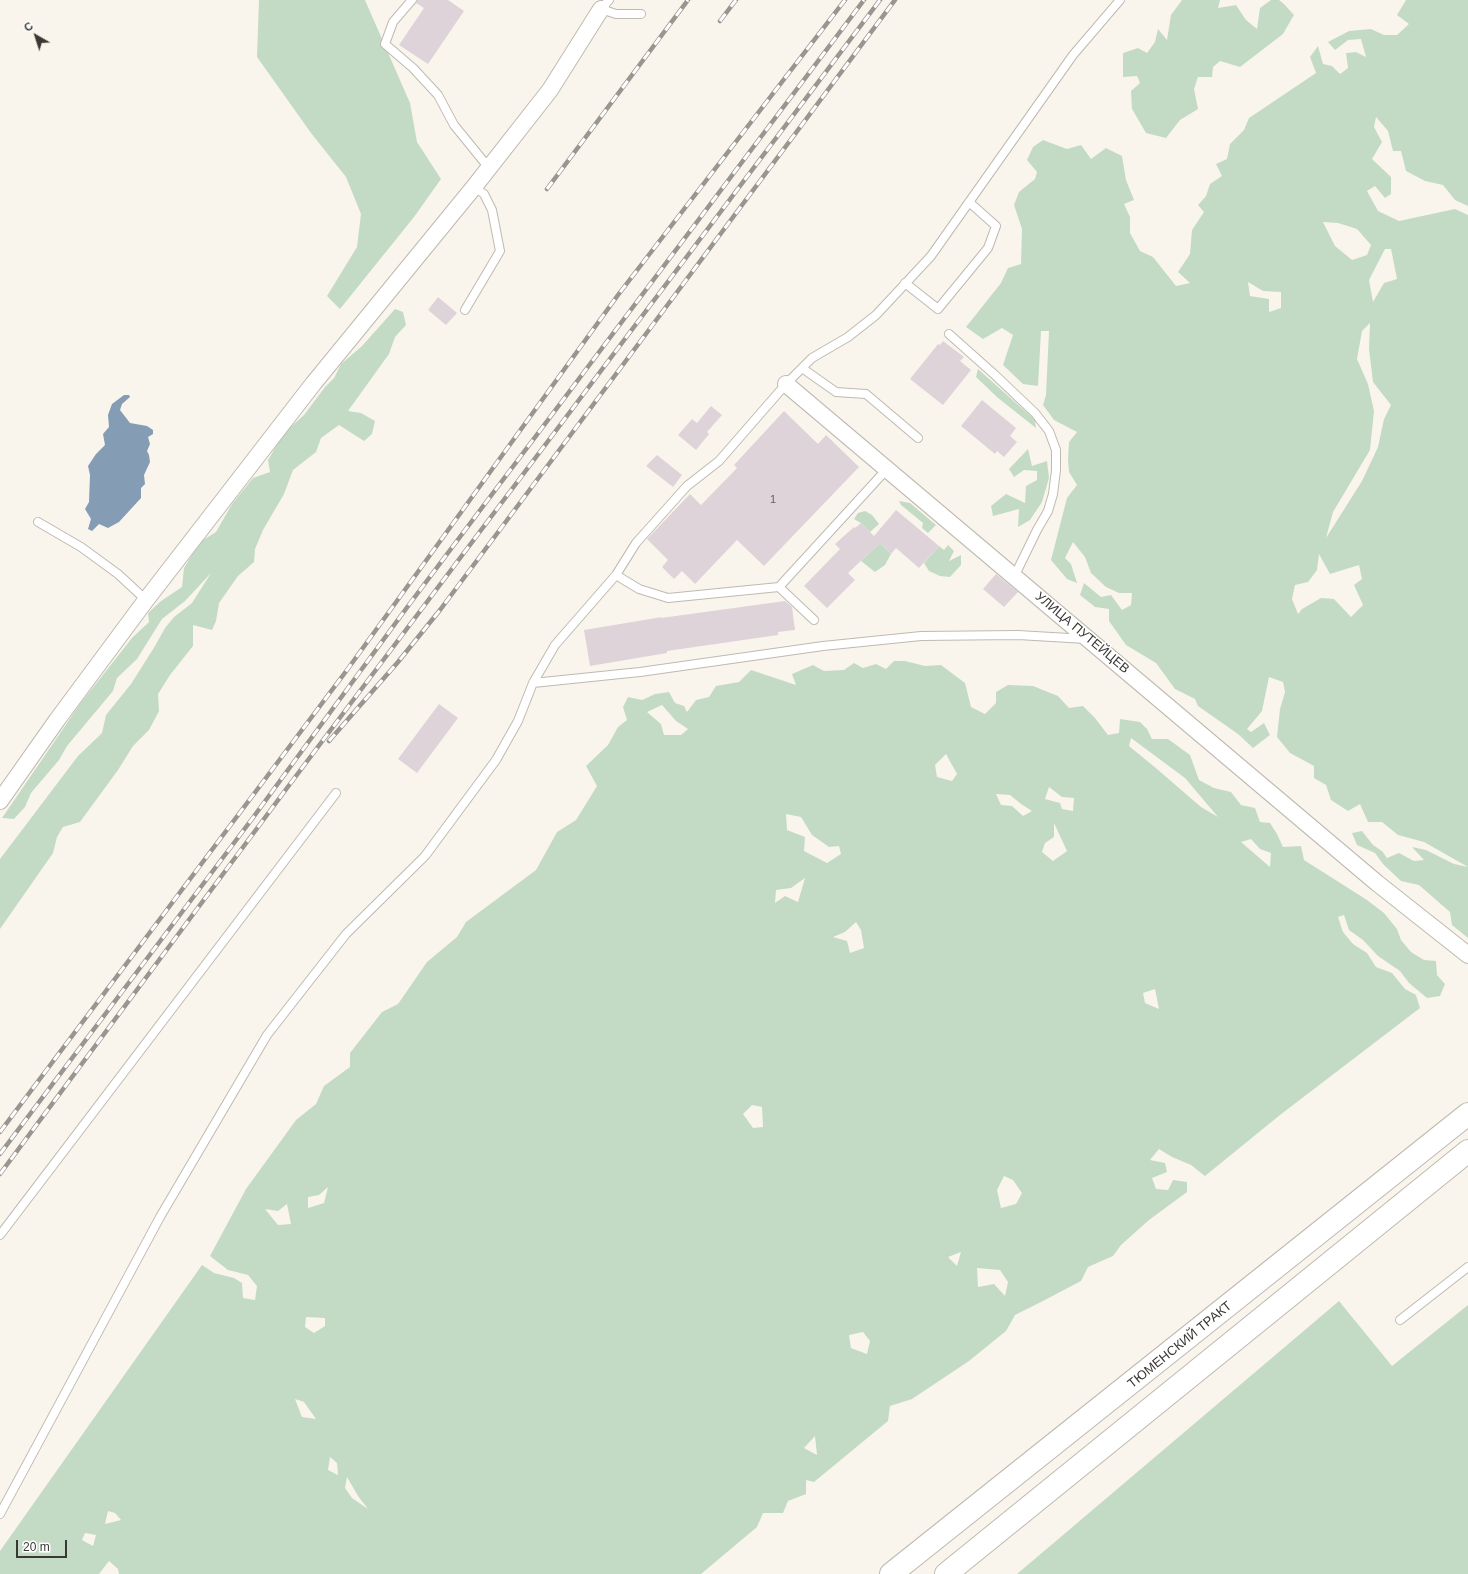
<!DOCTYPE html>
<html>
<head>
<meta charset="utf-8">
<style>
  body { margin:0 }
  #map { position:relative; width:1468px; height:1574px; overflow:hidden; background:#faf5ec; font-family:Helvetica,sans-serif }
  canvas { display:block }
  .north { position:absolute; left:16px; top:16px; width:40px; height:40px; -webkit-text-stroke:3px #fff; paint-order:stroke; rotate:321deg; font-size:11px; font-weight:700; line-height:16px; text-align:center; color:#3a3835 }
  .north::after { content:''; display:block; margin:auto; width:14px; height:18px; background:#3a3835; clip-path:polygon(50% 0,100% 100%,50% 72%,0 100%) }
  .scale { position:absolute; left:16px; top:1540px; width:51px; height:18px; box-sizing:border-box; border:2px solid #3a3835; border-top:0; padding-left:5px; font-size:12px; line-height:14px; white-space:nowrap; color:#3a3835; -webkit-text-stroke:3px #fff; paint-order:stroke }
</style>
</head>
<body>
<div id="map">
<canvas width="1468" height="1574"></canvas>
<div class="north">С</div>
<div class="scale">20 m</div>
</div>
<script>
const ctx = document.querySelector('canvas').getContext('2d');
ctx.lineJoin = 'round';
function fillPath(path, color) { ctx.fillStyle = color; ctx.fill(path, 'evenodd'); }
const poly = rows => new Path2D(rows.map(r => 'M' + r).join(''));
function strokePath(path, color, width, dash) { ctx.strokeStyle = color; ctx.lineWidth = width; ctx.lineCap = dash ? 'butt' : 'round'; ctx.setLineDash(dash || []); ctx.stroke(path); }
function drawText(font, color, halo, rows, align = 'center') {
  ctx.font = font + ' Helvetica,sans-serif'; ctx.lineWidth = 3.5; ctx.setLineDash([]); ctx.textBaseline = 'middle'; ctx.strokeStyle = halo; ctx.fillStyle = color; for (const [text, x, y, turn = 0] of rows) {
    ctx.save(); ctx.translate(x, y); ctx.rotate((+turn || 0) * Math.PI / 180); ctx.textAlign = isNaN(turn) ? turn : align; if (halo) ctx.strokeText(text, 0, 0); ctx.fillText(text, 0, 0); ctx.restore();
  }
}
const green = poly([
  [259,0,365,0,410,103,417,142,441,179,414,217,340,309,327,296,357,247,361,214,346,177,311,133,257,57],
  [1182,0,1220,0,1218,8,1236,5,1246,20,1257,29,1260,8,1271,0,1279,0,1284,4,1294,15,1283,34,1240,67,1220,61,1213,67,1212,77,1198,77,1194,89,1198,109,1180,120,1166,138,1146,133,1132,109,1131,91,1140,83,1137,76,1123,77,1123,53,1138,48,1147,53,1155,42,1158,29,1167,40,1171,15],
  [1406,0,1468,0,1468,206,1455,200,1443,185,1425,181,1406,171,1401,151,1393,151,1388,131,1376,117,1374,127,1382,142,1372,159,1391,177,1391,194,1385,198,1375,186,1367,191,1378,211,1399,221,1455,209,1468,215,1468,938,1452,925,1450,912,1419,885,1401,881,1383,864,1375,853,1357,845,1352,833,1362,831,1373,845,1382,851,1387,858,1399,853,1414,861,1424,860,1412,847,1426,850,1454,864,1468,867,1424,842,1398,835,1382,822,1368,822,1360,804,1348,811,1331,800,1326,785,1314,778,1314,766,1290,753,1277,737,1280,709,1285,692,1283,682,1269,677,1262,711,1247,729,1251,732,1264,723,1270,735,1253,748,1238,734,1198,706,1195,699,1175,689,1156,663,1126,645,1109,621,1109,609,1095,607,1080,595,1084,583,1101,597,1111,595,1122,610,1131,605,1132,593,1119,593,1106,587,1091,573,1085,557,1073,542,1065,558,1071,564,1077,583,1067,579,1051,560,1067,498,1077,485,1069,472,1068,460,1069,442,1077,432,1054,420,1043,405,1046,395,1049,331,1041,331,1038,386,1023,384,1003,365,1013,335,1002,328,983,339,966,327,1001,283,1008,268,1021,264,1022,229,1014,205,1019,192,1035,179,1037,172,1027,160,1033,147,1043,140,1067,149,1081,145,1091,159,1106,148,1122,156,1126,180,1134,200,1124,204,1130,217,1130,233,1140,251,1153,257,1176,286,1190,283,1178,272,1190,254,1192,230,1204,212,1198,205,1206,196,1210,184,1222,176,1216,164,1227,159,1230,144,1244,130,1249,118,1316,73,1310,57,1318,46,1323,64,1332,66,1340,74,1348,68,1346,53,1356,52,1366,57,1361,39,1348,40,1335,50,1328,42,1349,31,1371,29,1384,35,1397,35,1409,24,1397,15],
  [1323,222,1338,223,1357,229,1371,245,1367,255,1352,260,1335,246],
  [1385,249,1391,249,1397,279,1384,283,1373,302,1369,280],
  [1248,282,1263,291,1281,292,1281,308,1269,312,1269,299,1250,296],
  [1370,323,1369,349,1373,382,1391,405,1384,419,1378,447,1362,481,1326,538,1333,512,1370,450,1374,411,1368,384,1357,359,1362,331],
  [1319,554,1330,574,1359,565,1362,579,1354,585,1363,605,1351,617,1334,599,1321,598,1302,609,1298,614,1292,599,1295,585,1308,582,1317,570],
  [395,309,403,312,406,325,395,337,389,354,348,411,361,413,375,421,372,434,364,441,339,425,321,438,316,452,293,470,284,494,263,530,255,549,254,562,238,576,219,603,216,621,212,630,193,625,193,646,170,675,158,694,159,711,149,730,133,746,118,770,80,822,63,827,57,837,53,853,0,929,0,859,78,756,102,733,106,715,131,684,155,646,165,628,174,617,192,603,211,573,185,601,162,619,137,659,117,678,113,691,67,746,59,760,31,793,25,807,14,819,2,818,80,704,132,638,149,622,148,613,161,601,182,587,184,568,200,542,216,532,232,504,253,478,270,472,268,460,284,433,304,415,325,387,334,378,341,364,362,346],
  [978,369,1035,420,1036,428,998,398,976,377],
  [1028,449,1032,466,1047,461,1049,478,1042,502,1030,520,1018,527,1019,509,993,516,991,506,1006,494,1025,503,1026,486,1037,480,1037,471,1024,470,1014,477,1009,469],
  [899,501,910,503,936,525,928,533,922,528,923,523,901,505],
  [865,511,872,515,879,524,870,532,861,523,854,519,858,513],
  [880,543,891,554,885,565,875,572,861,561],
  [948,545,954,551,949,561,961,555,961,565,950,577,940,576,929,571,924,563,939,546,944,550],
  [894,661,905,661,925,666,941,665,965,683,971,707,985,714,996,703,996,692,1008,685,1033,686,1058,696,1069,708,1083,706,1095,718,1108,735,1119,733,1120,719,1140,722,1147,729,1152,739,1168,739,1190,755,1199,780,1214,788,1231,792,1241,805,1255,808,1260,822,1270,823,1277,834,1283,847,1301,846,1304,860,1367,900,1384,913,1397,929,1401,940,1411,952,1424,960,1436,961,1437,975,1445,984,1440,996,1427,998,1409,983,1400,971,1378,956,1363,940,1349,930,1344,915,1338,917,1343,932,1353,944,1367,953,1376,967,1392,973,1405,989,1416,995,1420,1008,1280,1115,1205,1176,1191,1165,1172,1157,1159,1149,1150,1160,1165,1163,1167,1172,1152,1178,1156,1189,1168,1190,1173,1180,1187,1182,1187,1192,1149,1220,1121,1245,1113,1256,1088,1267,1081,1281,1043,1301,1015,1315,1006,1331,969,1361,912,1399,890,1406,888,1421,814,1482,806,1480,806,1494,788,1501,783,1513,763,1513,757,1527,701,1574,119,1574,118,1569,109,1561,99,1574,0,1574,0,1551,202,1265,214,1273,234,1278,242,1283,243,1298,255,1300,257,1286,248,1275,228,1270,210,1256,246,1189,296,1120,316,1104,324,1086,350,1067,350,1053,382,1012,398,1004,427,962,457,937,466,922,536,870,557,832,576,820,597,786,586,766,608,745,618,727,627,720,623,707,628,697,642,700,655,694,669,692,675,703,684,706,687,712,696,700,709,697,716,686,739,682,751,670,796,685,792,674,813,665,824,671,844,670,854,663,863,668,876,664,886,669],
  [662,705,676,721,688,729,681,735,664,735,661,724,647,712],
  [1131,738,1185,778,1218,817,1201,807,1157,769,1129,746],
  [946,754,957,774,952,781,937,777,935,765],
  [1049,787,1062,797,1074,798,1073,811,1062,809,1060,803,1045,799],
  [996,794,1010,795,1021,804,1032,811,1023,816,1012,806,1001,805],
  [786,814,801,817,812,835,829,847,839,846,841,854,827,863,804,851,805,837,787,830],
  [1054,823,1067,851,1053,861,1042,852,1045,843,1054,837],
  [1251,839,1260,849,1271,853,1270,867,1241,842],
  [805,878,798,902,785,896,775,903,776,890,791,888],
  [856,922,861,930,864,948,850,953,847,941,833,937,845,932],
  [1155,989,1159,1009,1145,1003,1143,993],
  [752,1105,762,1107,763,1127,753,1128,743,1114],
  [1004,1176,1013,1180,1022,1193,1016,1204,1001,1208,997,1190],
  [328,1187,324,1203,308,1208,308,1197,319,1195],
  [287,1204,291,1224,278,1225,265,1209,278,1211],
  [961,1252,957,1266,948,1257],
  [977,1268,1000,1270,1008,1282,1005,1296,994,1284,978,1287],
  [306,1317,325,1318,325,1326,314,1333,305,1327],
  [863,1332,870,1341,867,1354,851,1348,849,1335],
  [295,1399,304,1402,316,1419,302,1417],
  [815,1436,817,1455,804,1448],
  [330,1457,337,1463,338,1475,328,1470],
  [347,1477,358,1496,368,1509,352,1498,345,1488],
  [108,1511,115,1513,121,1520,105,1524],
  [85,1533,96,1535,93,1546,82,1540],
  [1339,1301,1392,1366,1468,1305,1468,1574,1017,1574]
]);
const water = poly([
  [124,395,129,395,130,397,122,404,120,410,130,423,147,426,153,430,153,434,148,437,150,444,147,451,149,455,150,462,144,475,145,484,141,488,141,498,119,522,108,528,99,524,92,531,88,529,91,519,85,509,89,502,90,475,88,466,96,454,105,445,103,434,109,427,108,415,112,404]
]);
const building = poly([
  [417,0,448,0,464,11,428,64,399,45,424,8,416,3],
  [438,297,457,313,446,325,428,310],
  [943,341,964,357,960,361,971,370,943,405,910,379,938,344,940,345],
  [982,400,1016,428,1010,436,1017,442,1004,457,997,451,995,454,961,426],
  [711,406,722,415,707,432,709,434,696,450,678,435,692,419,697,423],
  [784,411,818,444,826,435,859,467,764,566,737,540,695,584,682,571,674,579,662,567,668,560,647,539,690,494,701,505,737,468,734,465],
  [657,455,682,475,673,487,646,466],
  [896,510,939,546,919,568,896,548,891,554,880,543,848,573,855,580,827,608,804,586,840,549,835,544,854,527,855,528,861,523,874,536],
  [996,574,1018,592,1004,607,983,589],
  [785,601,792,607,795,630,778,632,778,635,667,651,667,653,590,666,584,630,662,617,661,618],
  [439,704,458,718,417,773,398,759]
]);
const service = poly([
  [412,0,393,22,385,44,413,68,438,95,454,125,489,168],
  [609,0,601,9,616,14,641,14],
  [905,283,938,309,988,248,996,226,969,202],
  [465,310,500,251,492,210,484,194,474,187],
  [949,334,995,375,1035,413,1049,431,1056,450,1056,470,1053,494,1048,511,1037,530,1014,577],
  [802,368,836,392,866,394,918,438],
  [38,522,81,547,118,574,146,600],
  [616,575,639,589,668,598,779,587,887,469],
  [779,587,814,620],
  [533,683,640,672,823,646,921,636,1018,635,1086,639],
  [0,1235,336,793],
  [1400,1320,1468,1267],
  [0,1514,160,1217,267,1035,346,934,425,856,496,760,518,721,533,683,555,645,616,575,636,543,687,486,719,461,786,384,812,358,848,337,876,315,931,256,1073,55,1120,0]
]);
const minor = poly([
  [786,384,1377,883,1468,955],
  [0,801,57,720,146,600,313,384,474,187,550,90,601,9]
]);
const primary = poly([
  [891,1574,1468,1114],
  [946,1574,1468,1151]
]);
const rail = poly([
  [720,21,736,0],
  [547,189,688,0],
  [329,741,398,662,440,610,895,0],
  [0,1132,347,670,618,295,845,0],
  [0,1154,252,819,411,602,864,0],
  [0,1174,287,788,880,0]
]);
const numberNames = [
  ["1",773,500]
];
const streetNames = [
  ["УЛИЦА ПУТЕЙЦЕВ",1082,633,40],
  ["ТЮМЕНСКИЙ ТРАКТ",1180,1345,-39]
];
fillPath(green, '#c3dbc5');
fillPath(water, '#849cb4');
fillPath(building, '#ded3d8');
strokePath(service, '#bebab1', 10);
strokePath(minor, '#bebab1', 18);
strokePath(primary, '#bebab1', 24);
strokePath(service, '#fff', 8);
strokePath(minor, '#fff', 16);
strokePath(primary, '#fff', 22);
strokePath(rail, '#99958f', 4.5);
strokePath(rail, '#fff', 3, [9]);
drawText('11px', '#635f5e', null, numberNames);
drawText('13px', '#3a3835', '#fff', streetNames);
</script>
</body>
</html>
